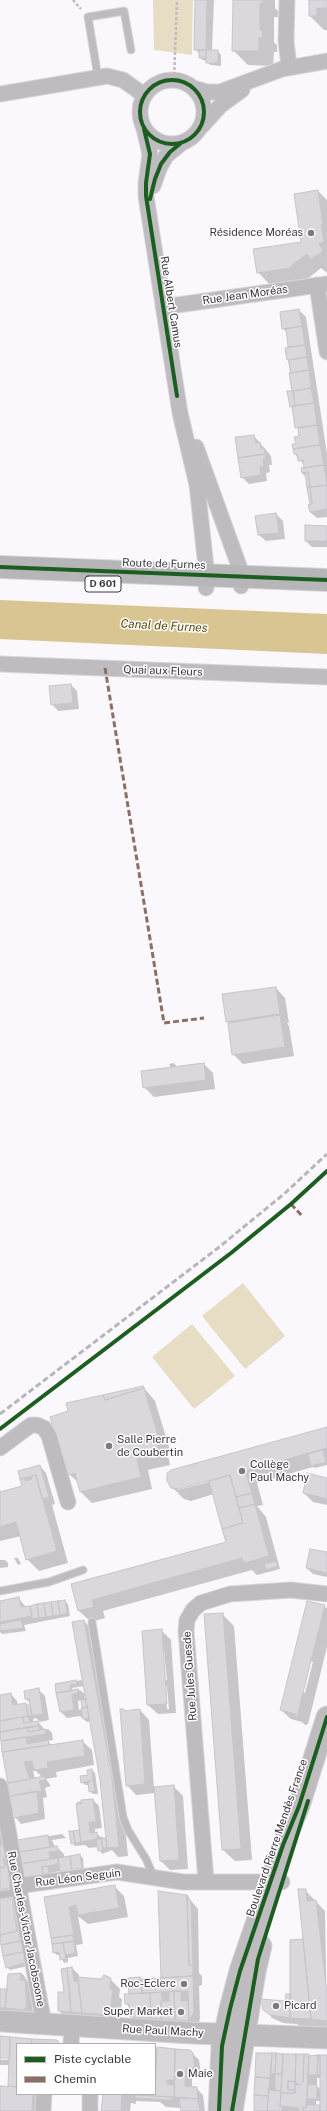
<!DOCTYPE html>
<html>
<head>
<meta charset="utf-8">
<style>
  body { margin:0 }
  #map { position:relative; width:327px; height:2111px; overflow:hidden; background:#faf8fd; font-family:"Public Sans",sans-serif }
  canvas { display:block }
  .legend { position:absolute; left:16px; top:2043px; width:140px; height:52px; box-sizing:border-box; background:#fff; border:1px solid #b0afb1; margin:0; padding:5px 7px; list-style:none; font-size:12px; color:#39363c }
  .legend li { display:flex; align-items:center; gap:8px; height:20px }
  .legend b { width:20px; border:1px solid #b0afb1 }
</style>
</head>
<body>
<div id="map">
<canvas width="327" height="2111"></canvas>
<ul class="legend">
<li><b style="height:5px;background:#1b5e20"></b>Piste cyclable</li>
<li><b style="height:5px;background:#8d6e63"></b>Chemin</li>
</ul>
</div>
<script>
const ctx = document.querySelector('canvas').getContext('2d');
ctx.lineJoin = 'round';
function fillPath(path, color) { ctx.fillStyle = color; ctx.fill(path, 'evenodd'); }
const poly = rows => new Path2D(rows.map(r => 'M' + r).join(''));
function strokePath(path, color, width, dash) { ctx.strokeStyle = color; ctx.lineWidth = width; ctx.lineCap = dash ? 'butt' : 'round'; ctx.setLineDash(dash || []); ctx.stroke(path); }
function drawText(font, color, halo, rows, align = 'center') {
  ctx.font = font + ' "Public Sans",sans-serif'; ctx.lineWidth = 3; ctx.setLineDash([]); ctx.textBaseline = 'middle'; ctx.strokeStyle = halo; ctx.fillStyle = color; for (const [text, x, y, turn = 0] of rows) {
    ctx.save(); ctx.translate(x, y); ctx.rotate((+turn || 0) * Math.PI / 180); ctx.textAlign = isNaN(turn) ? turn : align; if (halo) ctx.strokeText(text, 0, 0); ctx.fillText(text, 0, 0); ctx.restore();
  }
}
const green = poly([
  [153,0,193,0,192,55,154,50],
  [243,1283,285,1336,245,1369,202,1316],
  [192,1324,235,1376,194,1409,152,1357]
]);
const water = poly([
  [0,600,327,614,327,654,0,639]
]);
const shadow = poly([
  [196,0,214,0,212,51,218,51,221,55,221,66,210,65,207,61,203,60,200,57,200,54,195,49],
  [234,0,275,0,275,8,278,11,278,17,274,17,274,42,277,45,277,52,274,52,273,66,248,65,233,50],
  [310,0,327,0,327,30,324,30,310,16],
  [318,191,327,200,327,273,321,268,305,281,272,287,258,272,302,242],
  [299,310,306,317,327,454,327,517,317,518,310,512,312,505,306,477,302,473,305,469,305,466,295,454,300,437,293,409,291,406,294,395,286,349,289,348,287,332,283,329],
  [254,436,271,456,272,465,269,465,270,472,266,473,267,481,249,484,242,477],
  [276,514,283,521,285,539,266,541,259,535,257,517],
  [327,527,327,547,312,547,306,541],
  [71,685,77,691,79,709,58,711,52,704],
  [276,988,285,998,289,1023,287,1023,289,1026,294,1056,243,1064,233,1054,229,1024,227,1021],
  [174,1063,177,1067,204,1064,213,1073,215,1089,154,1097,144,1087,171,1068,169,1064],
  [143,1387,155,1401,170,1450,167,1451,170,1465,148,1470,152,1489,92,1503,81,1492,79,1483,70,1475],
  [327,1428,327,1465,315,1468,313,1467,257,1483,263,1505,257,1506,266,1517,280,1569,257,1575,252,1570,103,1611,105,1618,91,1622,79,1611,72,1585,227,1542,214,1494,191,1501,184,1499,172,1487],
  [235,1473,235,1475,178,1490,178,1488],
  [40,1466,46,1473,55,1504,52,1505,68,1563,39,1571,27,1559,21,1536,0,1541,0,1493,23,1486,19,1472],
  [327,1479,327,1505,313,1502,304,1493],
  [327,1554,327,1577,313,1574,307,1568],
  [14,1558,18,1558,21,1564,18,1565],
  [0,1560,5,1560,8,1563,8,1567,0,1568],
  [19,1599,26,1607,64,1601,68,1604,70,1616,24,1625,26,1631,2,1634,0,1632,0,1602],
  [307,1602,327,1608,327,1647,308,1724,305,1725,302,1722,291,1719,281,1710],
  [311,1661,313,1662,305,1693,303,1692],
  [222,1614,234,1626,252,1860,235,1861,223,1850],
  [84,1621,93,1631,121,1788,128,1856,118,1857,112,1850,102,1854,98,1847,89,1848,85,1845,75,1846,72,1843,70,1832,81,1831,77,1802,93,1800,99,1806,102,1828,95,1829,95,1833,101,1837,107,1838,101,1780,90,1721,87,1722,80,1716,67,1718,60,1711,56,1685,82,1680,84,1682],
  [84,1686,86,1695,80,1690,73,1691,72,1688],
  [86,1695,87,1702,84,1696],
  [81,1700,83,1709,79,1710,78,1701],
  [161,1630,171,1640,176,1713,158,1714,148,1705],
  [162,1648,164,1650,167,1680,165,1680],
  [165,1685,167,1687,169,1709,167,1709],
  [39,1690,45,1696,49,1720,40,1722,36,1718,33,1719,34,1723,38,1722,45,1730,48,1729,52,1733,53,1740,47,1741,52,1745,82,1741,92,1750,94,1765,56,1772,57,1777,46,1779,51,1786,45,1788,47,1797,43,1798,45,1819,21,1824,15,1817,0,1732,0,1696,11,1694,17,1701,18,1705,26,1704,32,1708,31,1704,26,1699],
  [33,1771,36,1771,42,1777,35,1779],
  [124,1710,125,1712,140,1710,149,1720,154,1788,173,1786,183,1796,188,1869,170,1870,161,1861,156,1793,136,1795,127,1785],
  [92,1770,95,1773,98,1794,93,1794,90,1791,89,1785,85,1785,82,1782],
  [0,1800,16,1895,0,1898],
  [62,1834,66,1838,52,1840,55,1847,57,1847,64,1854,64,1858,79,1855,83,1858,84,1871,64,1875,60,1871,51,1873,51,1876,31,1883,25,1877,18,1841],
  [114,1886,124,1896,128,1917,88,1924,78,1916,83,1944,76,1945,78,1956,68,1958,68,1962,64,1963,60,1955,57,1955,54,1952,46,1898],
  [305,1890,325,1911,327,2029,300,2027,297,2024,283,2023,272,2018,262,2004,262,2000,286,2002,291,1996,304,1940],
  [187,1896,198,1909,199,1973,202,1976,202,1985,199,1986,200,2019,198,2025,138,2023,131,2016,130,2008,126,2003,140,1978,142,1980,164,1979],
  [11,1899,18,1905,28,1966,10,1970,7,1967,0,1938,0,1900],
  [72,1968,79,1975,79,1978,110,1979,120,1989,119,1997,122,1999,120,2024,66,2017,59,2011],
  [23,1974,31,1988,33,2014,0,2014,0,1990,8,1990,9,1975],
  [0,2037,60,2044,17,2044,17,2094,45,2094,42,2111,0,2111,0,2087,9,2087,10,2065,0,2065,0,2060,14,2059,14,2057,0,2058],
  [155,2048,189,2050,199,2060,201,2074,192,2074,192,2088,196,2088,203,2095,205,2111,182,2111,182,2108,166,2107,160,2102,136,2101,136,2104,131,2103,130,2111,103,2111,104,2094,155,2094],
  [257,2054,327,2056,327,2111,281,2111,282,2096,280,2096,279,2111,255,2111],
  [317,2078,321,2078,321,2090,317,2086],
  [316,2101,321,2101,321,2107,316,2106]
]);
const building = poly([
  [195,0,207,0,206,50,194,50,195,0],
  [233,0,263,0,263,3,260,3,260,30,263,30,262,38,259,38,259,51,232,51,233,0],
  [309,0,327,0,327,8,317,8,317,16,309,16,309,0],
  [199,50,206,50,206,58,199,58,199,50],
  [206,50,218,50,218,63,206,63,206,50],
  [318,190,323,225,321,225,324,241,319,244,323,250,321,253,311,259,307,254,291,266,291,268,257,273,253,249,301,242,294,194,318,190],
  [299,309,302,326,282,329,280,312,299,309],
  [302,326,305,345,288,347,286,329,302,326],
  [305,345,307,357,287,360,285,348,305,345],
  [307,357,309,370,291,373,289,360,307,357],
  [309,370,311,388,292,391,289,373,309,370],
  [311,388,314,403,295,406,293,391,311,388],
  [287,391,293,391,295,406,290,407,287,391],
  [314,403,317,425,295,428,292,406,314,403],
  [317,425,320,445,293,449,292,444,296,444,294,437,299,436,298,428,317,425],
  [254,435,256,443,260,442,261,449,264,448,265,454,238,458,235,437,254,435],
  [320,445,324,465,304,468,303,460,298,461,297,454,294,454,293,449,320,445],
  [265,454,266,459,263,459,264,466,260,467,261,475,241,478,238,458,265,454],
  [324,465,327,485,310,487,308,472,302,473,301,468,324,465],
  [308,472,310,487,307,488,305,473,308,472],
  [327,485,327,509,310,512,308,505,312,504,310,487,327,485],
  [310,487,312,504,310,505,307,488,310,487],
  [276,513,279,533,258,535,255,516,276,513],
  [305,525,327,526,327,541,305,541,305,525],
  [71,684,73,703,51,705,49,686,71,684],
  [276,987,280,1014,226,1022,222,994,276,987],
  [280,1015,285,1047,232,1055,228,1023,280,1015],
  [204,1063,206,1080,143,1088,141,1071,204,1063],
  [143,1386,144,1388,105,1400,103,1395,143,1386],
  [144,1388,159,1439,156,1440,159,1453,137,1459,141,1477,80,1492,75,1473,69,1475,66,1470,50,1417,68,1411,66,1403,103,1395,105,1400,144,1388],
  [327,1427,327,1448,245,1471,252,1493,236,1497,230,1475,179,1489,171,1488,167,1481,167,1473,171,1470,327,1427],
  [323,1450,326,1462,311,1466,308,1454,323,1450],
  [40,1465,49,1497,42,1499,36,1475,20,1479,18,1471,40,1465],
  [307,1473,327,1478,327,1499,303,1493,307,1473],
  [36,1475,57,1551,26,1560,16,1522,0,1527,0,1492,22,1486,20,1479,25,1478,25,1481,32,1479,31,1476,36,1475],
  [230,1475,243,1523,222,1529,209,1481,230,1475],
  [252,1493,255,1504,239,1508,236,1497,252,1493],
  [255,1504,269,1556,244,1563,242,1558,92,1600,94,1607,78,1611,71,1584,226,1542,222,1529,243,1523,239,1508,255,1504],
  [310,1549,327,1552,327,1573,306,1568,310,1549],
  [276,1561,278,1566,266,1570,264,1564,276,1561],
  [19,1597,21,1607,30,1606,32,1616,0,1622,0,1601,19,1597],
  [65,1600,67,1613,60,1615,58,1601,65,1600],
  [58,1601,60,1615,53,1616,51,1602,58,1601],
  [307,1601,325,1605,297,1717,295,1716,296,1714,280,1710,307,1601],
  [51,1602,53,1616,46,1617,44,1603,51,1602],
  [44,1603,46,1617,39,1618,37,1604,44,1603],
  [37,1604,39,1618,32,1619,30,1606,37,1604],
  [223,1613,241,1849,222,1850,204,1614,223,1613],
  [21,1620,23,1628,0,1631,0,1624,21,1620],
  [84,1620,112,1778,119,1847,107,1848,100,1780,72,1622,84,1620],
  [162,1629,167,1704,147,1705,142,1631,162,1629],
  [76,1680,77,1684,70,1685,71,1691,56,1693,55,1684,76,1680],
  [39,1688,43,1714,32,1716,29,1699,25,1699,24,1691,39,1688],
  [78,1689,78,1693,72,1695,74,1710,60,1712,56,1693,78,1689],
  [11,1693,13,1705,26,1703,28,1716,0,1721,0,1695,11,1693],
  [86,1699,87,1707,82,1708,81,1700,86,1699],
  [26,1705,30,1705,32,1716,28,1716,26,1705],
  [87,1707,89,1718,83,1719,81,1708,87,1707],
  [120,1709,124,1709,124,1711,140,1709,145,1784,126,1786,120,1709],
  [28,1716,30,1722,24,1723,23,1717,28,1716],
  [23,1717,24,1723,38,1721,39,1726,0,1732,0,1721,23,1717],
  [39,1726,40,1730,28,1732,27,1727,39,1726],
  [27,1727,28,1732,46,1729,46,1734,1,1741,0,1732,27,1727],
  [26,1737,27,1744,48,1740,49,1745,2,1752,1,1741,26,1737],
  [83,1740,85,1756,47,1762,48,1768,34,1770,32,1761,24,1762,30,1779,8,1783,2,1752,83,1740],
  [92,1769,93,1780,81,1783,80,1776,88,1775,87,1770,92,1769],
  [45,1776,45,1780,39,1781,42,1791,10,1796,8,1783,45,1776],
  [93,1780,95,1791,89,1792,88,1781,93,1780],
  [174,1785,179,1860,160,1861,154,1787,174,1785],
  [37,1791,39,1813,14,1818,10,1796,37,1791],
  [93,1799,96,1822,89,1822,90,1833,97,1832,98,1839,81,1842,76,1804,81,1804,81,1800,93,1799],
  [79,1830,81,1842,75,1843,73,1831,79,1830],
  [69,1831,73,1831,75,1843,71,1844,69,1831],
  [48,1835,50,1847,19,1852,17,1840,48,1835],
  [106,1838,107,1848,103,1848,101,1839,106,1838],
  [96,1839,101,1839,103,1850,98,1851,96,1839],
  [0,1845,3,1845,5,1856,3,1859,5,1867,0,1868,0,1845],
  [57,1846,58,1851,49,1852,50,1859,21,1864,19,1852,57,1846],
  [80,1854,82,1868,72,1870,70,1856,80,1854],
  [70,1856,72,1870,60,1872,58,1858,70,1856],
  [58,1858,58,1864,42,1867,43,1874,24,1877,21,1864,58,1858],
  [7,1866,10,1888,0,1890,0,1868,7,1866],
  [48,1866,49,1873,43,1874,42,1867,48,1866],
  [115,1885,119,1908,78,1915,76,1905,69,1907,74,1935,51,1938,44,1897,115,1885],
  [298,1889,306,1889,307,1901,316,1900,327,1993,327,2021,311,2019,298,1889],
  [158,1891,187,1895,189,1965,193,1965,193,1976,161,1978,158,1891],
  [187,1895,191,1902,193,1965,189,1965,187,1895],
  [12,1898,17,1931,0,1935,0,1899,12,1898],
  [18,1931,20,1941,1,1945,0,1935,18,1931],
  [73,1935,74,1941,52,1944,51,1938,73,1935],
  [303,1939,311,2019,290,2018,290,1940,303,1939],
  [20,1941,23,1952,3,1956,1,1945,20,1941],
  [74,1941,75,1953,65,1955,63,1943,74,1941],
  [63,1943,66,1959,60,1960,59,1952,53,1953,52,1944,63,1943],
  [23,1952,25,1963,6,1968,3,1956,23,1952],
  [72,1967,74,1981,78,1982,82,2013,71,2012,67,1968,72,1967],
  [67,1968,70,1995,71,2012,58,2011,58,1992,64,1992,61,1969,67,1968],
  [21,1973,20,1980,25,1980,27,2007,23,2010,5,2008,8,1974,21,1973],
  [104,1975,111,1978,110,1989,113,1989,110,2015,82,2013,78,1977,101,1979,104,1975],
  [193,1976,194,2012,189,2021,188,1991,142,1993,141,1979,193,1976],
  [140,1977,141,1981,128,1982,128,1978,140,1977],
  [141,1981,142,1993,129,1994,128,1982,141,1981],
  [0,1989,7,1989,5,2008,0,2008,0,1989],
  [174,1991,175,2020,161,2019,161,2001,169,2001,169,1992,174,1991],
  [174,1991,181,1991,181,2001,188,2001,189,2021,175,2020,174,1991],
  [162,1992,161,2019,151,2018,150,1993,162,1992],
  [150,1993,151,2018,130,2017,129,2004,125,2004,124,1994,150,1993],
  [286,1994,291,1994,290,2018,270,2015,263,2010,261,1999,285,2001,286,1994],
  [0,2036,10,2037,10,2058,0,2058,0,2060,0,2036],
  [10,2037,32,2039,31,2044,17,2044,17,2087,8,2086,10,2037],
  [32,2039,57,2040,60,2044,31,2044,32,2039],
  [157,2047,175,2049,175,2080,167,2080,167,2084,175,2085,174,2097,153,2096,155,2094,157,2047],
  [175,2049,190,2050,193,2053,195,2068,186,2068,185,2086,197,2087,198,2099,174,2097,175,2049],
  [256,2053,272,2053,270,2078,255,2077,256,2053],
  [272,2053,276,2053,275,2074,271,2074,272,2053],
  [276,2053,283,2054,282,2074,275,2074,276,2053],
  [283,2054,296,2054,295,2082,288,2081,288,2090,295,2090,295,2093,281,2093,283,2054],
  [296,2054,304,2054,303,2082,300,2085,295,2082,296,2054],
  [304,2054,309,2054,306,2108,303,2107,303,2111,298,2111,299,2108,280,2106,281,2093,295,2093,295,2084,300,2085,303,2082,304,2054],
  [318,2055,320,2055,320,2075,317,2075,318,2055],
  [318,2055,317,2075,308,2075,309,2056,318,2055],
  [320,2055,327,2055,327,2111,320,2111,320,2055],
  [275,2074,282,2074,281,2091,275,2090,275,2074],
  [255,2077,270,2078,268,2096,254,2095,255,2077],
  [288,2081,295,2082,295,2090,288,2090,288,2081],
  [308,2084,317,2085,317,2099,307,2099,308,2084],
  [0,2086,17,2087,17,2094,33,2094,32,2111,0,2111,0,2086],
  [269,2090,281,2091,280,2111,267,2111,269,2090],
  [103,2094,122,2094,121,2111,101,2111,103,2094],
  [135,2095,173,2097,173,2099,172,2100,135,2098,135,2095],
  [254,2095,268,2096,267,2111,254,2111,254,2095],
  [179,2098,198,2099,200,2111,181,2111,179,2098],
  [306,2105,320,2105,320,2111,303,2111,303,2107,306,2108,306,2105]
]);
const path = poly([
  [73,0,81,9],
  [174,80,177,0]
]);
const lane = poly([
  [98,77,88,17,124,11,131,50],
  [0,1591,49,1582,83,1570],
  [92,1622,123,1817,128,1830,146,1859,154,1877],
  [0,1895,18,1892]
]);
const street = poly([
  [287,0,286,41,289,67],
  '140 112a32 32 0 1 1 64 0a32 32 0 1 1-64 0Z',
  [193,88,207,92,220,92,282,69,327,61],
  [0,94,107,76,123,80,144,95],
  [202,126,220,106,242,90],
  [144,129,150,154,146,183,146,196,180,413,197,485,206,567,206,588],
  [153,186,159,169,166,156,183,142],
  [317,285,327,352],
  [163,307,327,284],
  [196,447,239,566,241,586],
  [0,664,327,677],
  [0,1448,31,1425,37,1425,44,1428,49,1436,68,1502],
  [0,1786,44,2024],
  [206,1881,186,1631,187,1620,193,1610,201,1603,230,1594,291,1590,327,1594],
  [17,1886,117,1872,183,1882,282,1882],
  [71,2044,72,2026],
  [43,2111,44,2094],
  [90,2111,90,2094]
]);
const secondary = poly([
  [0,2021,191,2033,327,2038],
  [219,2111,222,2046,230,2009,240,1971,283,1845,299,1806,327,1717],
  [232,2111,255,1972,261,1946]
]);
const primary = poly([
  [0,567,327,580]
]);
const rail = poly([
  [0,1414,218,1248,284,1194,327,1154]
]);
const quiet = poly([
  [105,668,164,1023,204,1018],
  [291,1204,303,1217]
]);
const cycleway = poly([
  '140 112a32 32 0 1 1 64 0a32 32 0 1 1-64 0Z',
  [144,129,150,154,146,183,146,196,177,396],
  [150,199,155,179,161,164,170,152,181,143],
  [0,567,327,580],
  [0,1429,231,1253,291,1204,327,1171],
  [219,2111,222,2046,230,2009,240,1971,283,1845,299,1806,327,1717],
  [232,2111,258,1959,308,1801]
]);
const markers = [
  [311,233,4,"#7d7a80"],
  [109,1446,4,"#7d7a80"],
  [242,1471,4,"#7d7a80"],
  [184,1984,4,"#7d7a80"],
  [276,2006,4,"#7d7a80"],
  [181,2012,4,"#7d7a80"],
  [180,2074,4,"#7d7a80"]
];
const shields = [
  [103,584,36]
];
const shieldNames = [
  ["D 601",103,584]
];
const poiNames = [
  ["Résidence Moréas",303,233,"right"],
  ["Salle Pierre",117,1440],
  ["de Coubertin",117,1453],
  ["Collège",250,1465],
  ["Paul Machy",250,1478],
  ["Roc-Eclerc",176,1984,"right"],
  ["Picard",284,2006],
  ["Super Market",173,2012,"right"],
  ["Maie",188,2074]
];
const streetNames = [
  ["Rue Jean Moréas",245,295,-8],
  ["Rue Albert Camus",171,302,81],
  ["Route de Furnes",164,564,2],
  ["Quai aux Fleurs",163,671,2],
  ["Rue Jules Guesde",190,1676,-94],
  ["Boulevard Pierre Mendès France",277,1838,-71],
  ["Rue Léon Seguin",78,1878,-7],
  ["Rue Charles-Victor Jacobsoone",26,1929,79],
  ["Rue Paul Machy",163,2031,3]
];
const waterNames = [
  ["Canal de Furnes",164,626,3]
];
fillPath(green, '#e7ddc5');
fillPath(water, '#d8c592');
fillPath(shadow, '#0003');
fillPath(building, '#dad8dd');
strokePath(building, '#c7c5ca', 1);
strokePath(lane, '#d7d6d9', 9);
strokePath(street, '#d7d6d9', 17);
strokePath(secondary, '#d7d6d9', 23);
strokePath(primary, '#d7d6d9', 24);
strokePath(path, '#bebcc0', 2.5, [3, 2]);
strokePath(lane, '#bebcc0', 7);
strokePath(street, '#bebcc0', 15);
strokePath(secondary, '#bebcbf', 21);
strokePath(primary, '#b6b5b8', 22);
strokePath(rail, '#b7b6b9', 3, [6, 3]);
strokePath(quiet, '#8d6e63', 3, [6, 3]);
strokePath(cycleway, '#1b5e20', 4);
for (const [x, y, r, color] of markers) { const dot = new Path2D(); dot.arc(x, y, r, 0, 2 * Math.PI); ctx.fillStyle = color; ctx.fill(dot); strokePath(dot, '#fff', 1.5); }
for (const [x, y, w] of shields) { const box = new Path2D(); box.roundRect(x - w / 2, y - 8, w, 16, 3); ctx.fillStyle = '#fff'; ctx.fill(box); strokePath(box, '#39363c', 1); }
drawText('bold 10px', '#39363c', null, shieldNames);
drawText('11px', '#39363c', '#fff', poiNames, 'left');
drawText('11px', '#39363c', '#fff', streetNames);
drawText('italic 12px', '#5c490d', '#fff', waterNames);
</script>
</body>
</html>
